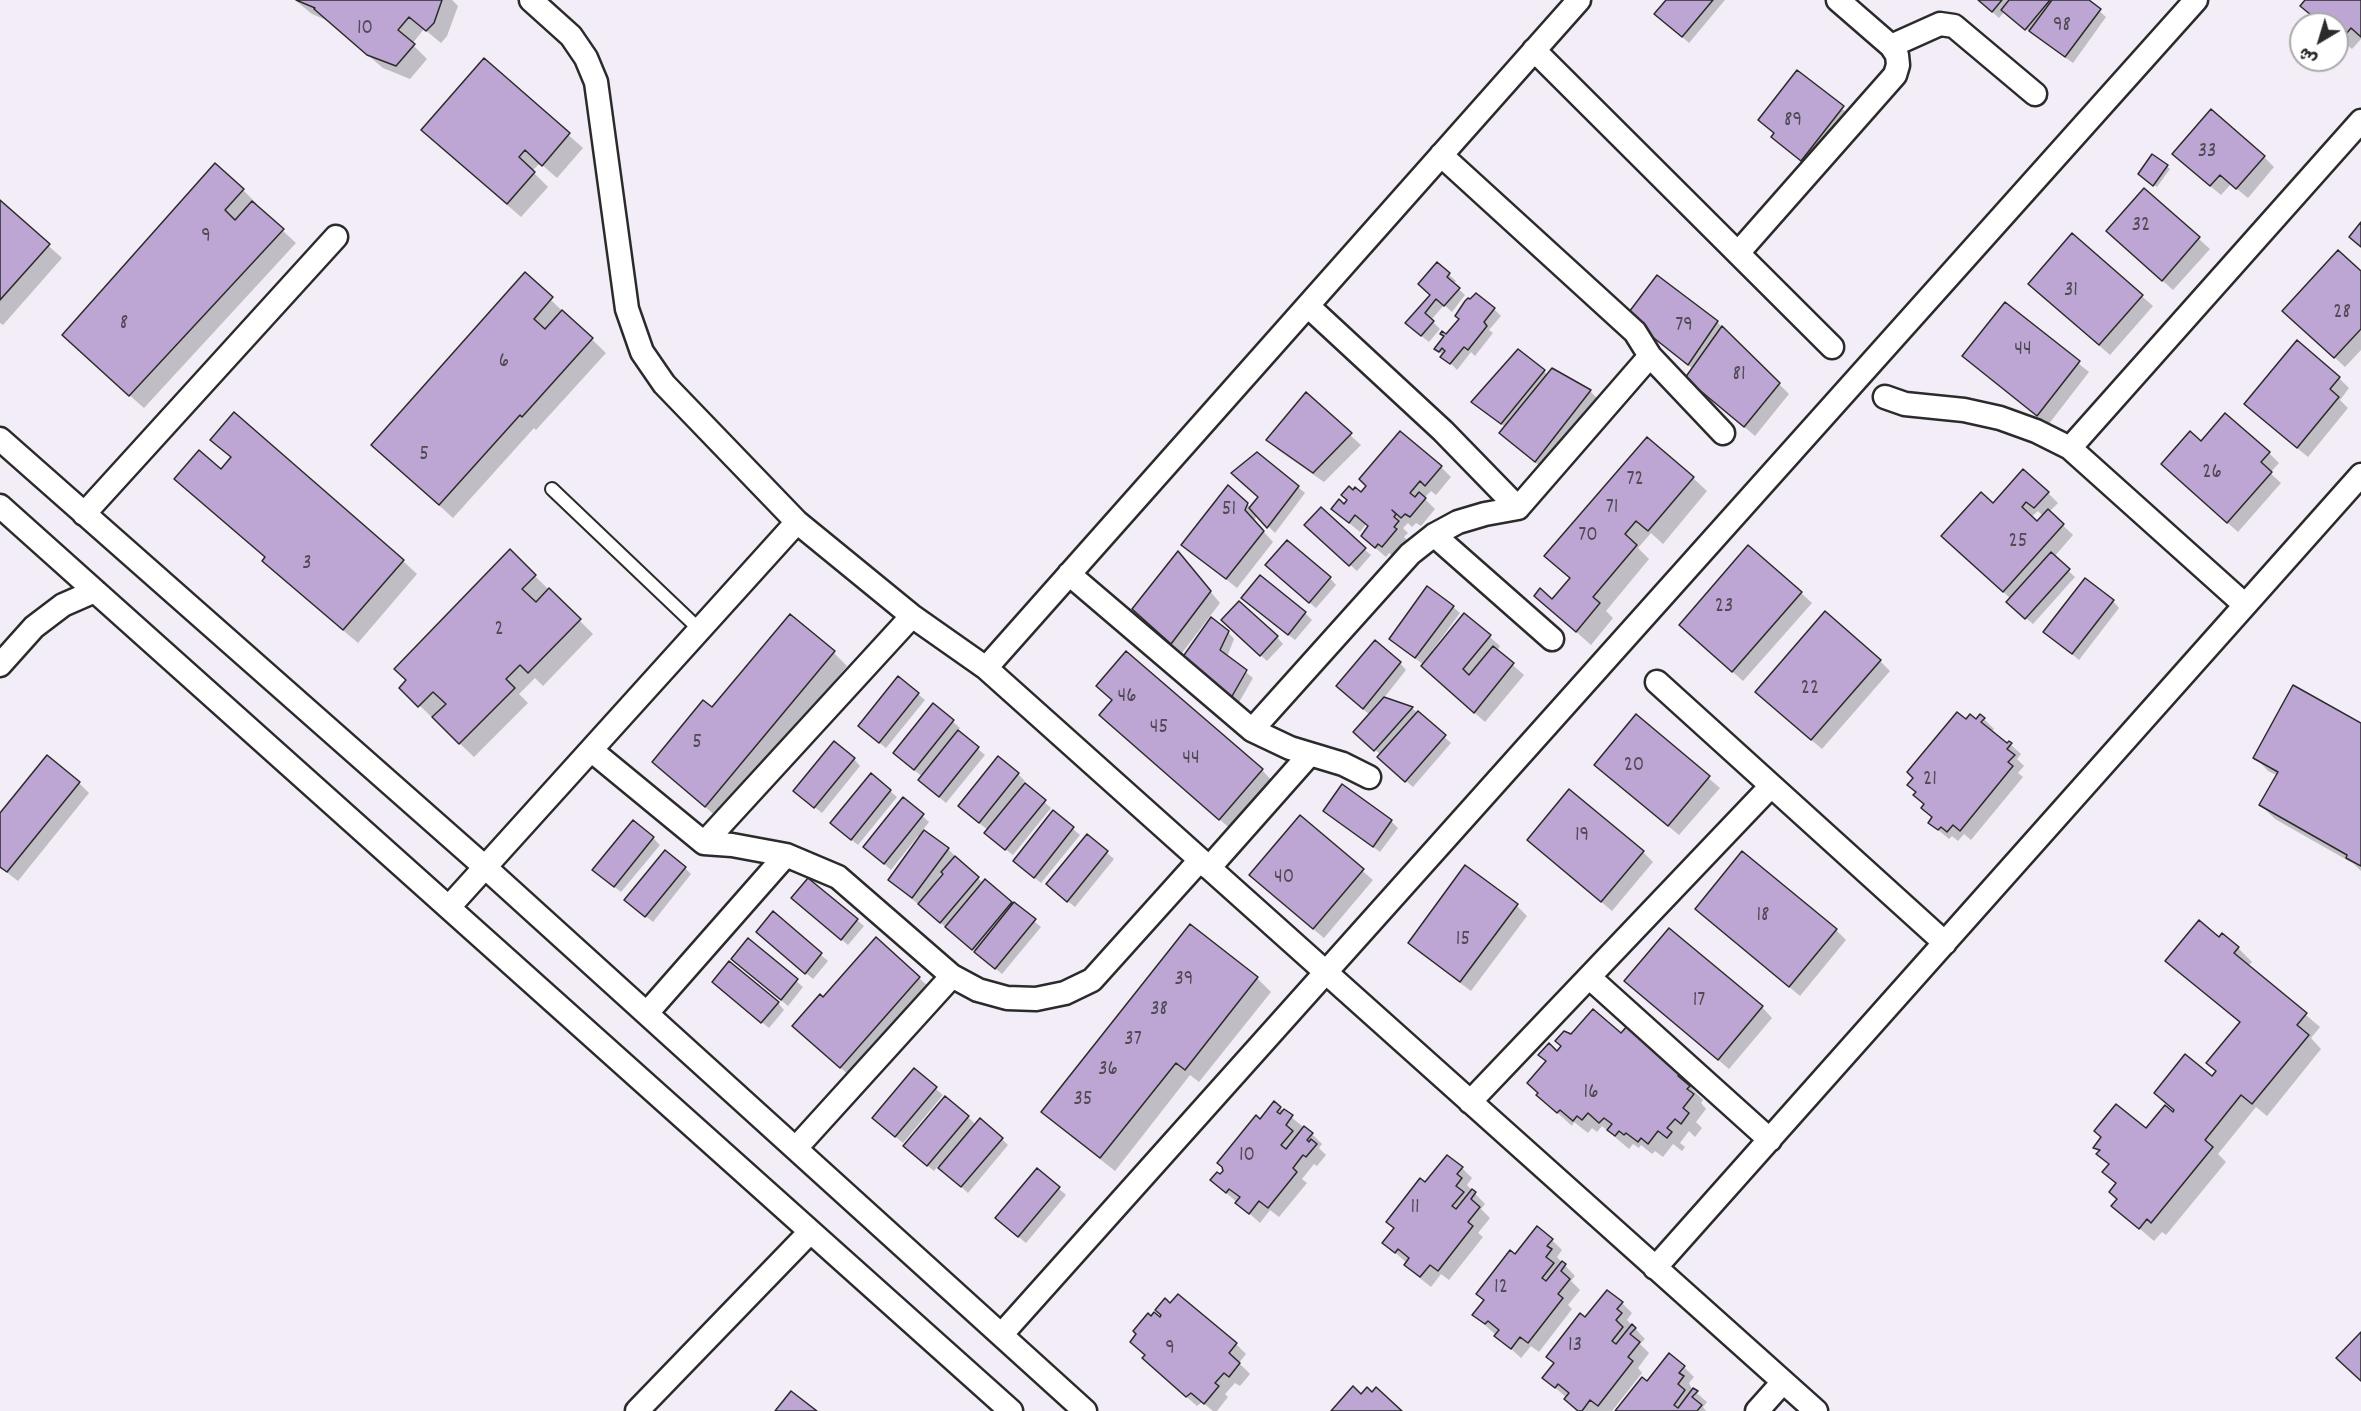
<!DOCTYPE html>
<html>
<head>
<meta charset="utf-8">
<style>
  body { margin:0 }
  #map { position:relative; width:2361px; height:1411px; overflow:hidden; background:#f2edf6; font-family:Dekko,"Playpen Sans Arabic",sans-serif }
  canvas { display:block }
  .north { position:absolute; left:2289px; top:12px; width:60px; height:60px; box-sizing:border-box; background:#fff; border:2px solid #aaa; border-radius:50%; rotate:218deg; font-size:16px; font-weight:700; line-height:24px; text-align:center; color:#2b2b2b }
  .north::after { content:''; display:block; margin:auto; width:21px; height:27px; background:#2b2b2b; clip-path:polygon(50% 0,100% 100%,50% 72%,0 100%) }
</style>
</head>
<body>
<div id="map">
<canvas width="2361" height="1411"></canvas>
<div class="north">ش</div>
</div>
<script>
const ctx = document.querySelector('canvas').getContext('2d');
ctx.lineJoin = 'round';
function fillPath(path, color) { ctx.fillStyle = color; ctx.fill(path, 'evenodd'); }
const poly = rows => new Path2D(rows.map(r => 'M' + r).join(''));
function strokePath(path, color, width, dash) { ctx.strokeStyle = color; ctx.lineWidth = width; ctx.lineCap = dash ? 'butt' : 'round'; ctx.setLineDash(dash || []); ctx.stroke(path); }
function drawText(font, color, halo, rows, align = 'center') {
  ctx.font = font + ' Dekko,sans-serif'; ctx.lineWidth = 6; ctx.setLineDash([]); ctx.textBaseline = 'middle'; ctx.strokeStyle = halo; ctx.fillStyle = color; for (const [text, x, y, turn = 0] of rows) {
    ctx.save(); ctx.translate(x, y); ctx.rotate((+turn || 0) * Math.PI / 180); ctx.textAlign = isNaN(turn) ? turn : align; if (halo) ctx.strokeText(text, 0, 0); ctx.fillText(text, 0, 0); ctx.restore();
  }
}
const shadow = poly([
  [295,0,452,0,458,6,447,36,441,43,424,29,412,44,427,59,410,79,383,68,326,20,312,14],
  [1668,0,1725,0,1689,43,1656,14],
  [1979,0,2087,0,2106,17,2073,63,2033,35,2005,11,1999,18],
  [2307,0,2361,0,2361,39,2352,49,2337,37,2337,24,2322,24,2313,16],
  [484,60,583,148,557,178,540,163,532,171,548,187,521,217,437,144],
  [1798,72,1853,118,1812,170,1783,147,1773,137,1775,134,1760,120],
  [2153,156,2170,169,2157,187,2143,177],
  [2264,157,2274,167,2248,198,2231,184,2221,195,2184,164],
  [243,190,256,203,255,205,296,243,144,408,77,349],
  [2144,190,2210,249,2173,290,2118,241],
  [0,202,62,258,3,325,0,323],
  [2072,235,2153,306,2110,355,2040,294],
  [1437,264,1456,281,1453,284,1465,295,1452,312,1444,305,1431,320,1440,329,1429,342,1414,330,1431,295],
  [2361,273,2361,350,2345,367,2295,321],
  [525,275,606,353,536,430,534,428,453,518,387,458],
  [2005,304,2089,372,2048,425,1964,356],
  [1494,309,1501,316,1489,330,1493,333,1475,356,1471,352,1457,370,1436,348,1460,319],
  [1717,322,1789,394,1755,436,1687,378,1693,369,1638,326],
  [1544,371,1548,376,1590,391,1600,401,1546,471,1511,443,1505,427,1473,402],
  [2339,378,2349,388,2340,400,2348,408,2308,457,2256,414],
  [1306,395,1361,445,1324,482,1278,450,1268,440],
  [212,439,403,561,417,574,358,643,278,575,264,561,266,558,176,479,221,471,232,458],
  [2201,443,2269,453,2279,463,2270,473,2281,483,2238,532,2173,475],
  [1441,467,1451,477,1436,495,1431,491,1424,498,1435,509,1421,526,1416,523,1412,527,1408,523,1403,528,1408,533,1404,537,1407,540,1393,556,1389,553,1386,557,1373,546,1369,527,1366,524,1360,532,1344,519,1344,506,1361,494],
  [1693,478,1707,491,1663,544,1651,533,1638,548,1649,559,1606,611,1613,618,1591,645,1536,596,1552,601,1571,579,1546,556],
  [1298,487,1305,493,1275,533,1257,515,1254,521,1273,542,1237,588,1183,545,1247,504,1251,508],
  [2048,493,2058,503,2049,512,2073,535,2054,557,2075,577,2033,624,2015,609,2011,599,1953,546,1993,505],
  [2038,511,2043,516,2038,523,2031,517],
  [1313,532,1364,549,1371,555,1357,571],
  [510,551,593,634,543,686,535,678,519,694,528,703,474,757,401,688],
  [1178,553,1220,603,1182,653,1144,619],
  [1273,572,1330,578,1336,585,1316,608],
  [1801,593,1812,603,1743,681,1691,635],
  [2113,601,2119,608,2079,660,2045,632],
  [1250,604,1305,613,1312,620,1295,640],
  [1453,607,1460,613,1432,651,1434,653,1465,615,1500,646,1497,651,1524,675,1485,722,1433,676,1424,665,1397,645],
  [1230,627,1277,637,1283,644,1267,661],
  [1228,632,1234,639,1227,657,1253,678,1238,704,1191,664],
  [834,653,847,666,719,819,654,762,712,710],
  [1880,661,1890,671,1822,749,1767,702],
  [1400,663,1406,670,1383,699,1412,708,1451,743,1413,787,1386,764,1381,755,1362,738,1370,715,1344,693],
  [1098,686,1262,770,1275,784,1234,832,1101,715,1113,701],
  [918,694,925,700,886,748,866,732],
  [934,705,960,728,957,731,985,755,946,803,927,787,923,777,901,760],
  [1637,717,1720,788,1679,835,1606,775],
  [1984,719,1994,729,1991,732,2007,745,2009,743,2021,754,2017,759,2024,766,2018,773,2023,777,1971,840,1964,834,1958,841,1952,836,1949,839,1930,823,1933,818,1923,808,1925,805,1909,785,1966,721],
  [2361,725,2361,871,2354,864,2275,819,2261,805,2278,776,2268,771,2255,757],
  [998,758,1018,774,1025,781,1023,783,1051,808,1013,855,993,840,988,830,966,813],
  [854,759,860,766,822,813,802,797],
  [79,783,89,793,18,881,0,867,0,815],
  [890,791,897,797,858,845,838,829],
  [903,799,929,822,922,831,948,849,983,883,985,881,1041,927,1002,974,889,880,920,838,918,836,891,870,865,847],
  [942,872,945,875,937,884,935,883],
  [1325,811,1391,821,1398,828,1380,852],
  [1053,812,1080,835,1041,883,1021,867],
  [1300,817,1373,880,1324,938,1261,885],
  [1087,836,1114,859,1075,907,1055,891],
  [653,838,660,845,621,892,601,876],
  [1529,840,1643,852,1653,862,1612,911],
  [685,868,691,874,653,922,633,906],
  [1465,868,1517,906,1527,916,1471,991,1420,953,1410,943],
  [800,905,857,920,864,926,848,945],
  [1697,909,1836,930,1846,940,1800,996],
  [773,913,828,961,813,979,764,938],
  [1190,926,1257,978,1271,992,1199,1082,1190,1075,1115,1171,1057,1125,1043,1111],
  [876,939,930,988,851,1077,805,1036],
  [2219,939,2238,948,2252,962,2248,966,2320,1027,2311,1038,2321,1049,2267,1116,2256,1107,2218,1154,2226,1162,2166,1235,2162,1232,2154,1241,2113,1206,2118,1199,2117,1184,2104,1172,2110,1165,2095,1148,2103,1137,2147,1130,2173,1114,2175,1111,2156,1093,2212,1079,2218,1072,2240,1023,2167,961],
  [749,940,803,987,788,1006,739,965],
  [1626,981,1762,1007,1772,1018,1729,1069],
  [720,988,778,1003,784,1010,769,1028],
  [1628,1027,1694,1086,1692,1089,1703,1100,1701,1103,1706,1109,1696,1122,1702,1128,1695,1137,1689,1131,1680,1143,1685,1147,1682,1151,1673,1144,1663,1157,1655,1151,1652,1154,1641,1145,1639,1148,1633,1144,1629,1149,1602,1126,1597,1132,1592,1128,1588,1133,1574,1122,1572,1126,1538,1095,1557,1053,1572,1036,1621,1035],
  [914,1070,943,1095,903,1143,881,1125],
  [1275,1104,1312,1134,1322,1144,1319,1148,1326,1155,1317,1166,1314,1164,1302,1179,1307,1183,1279,1217,1270,1210,1260,1223,1223,1190,1221,1176],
  [968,1117,976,1125,1002,1139,1008,1145,968,1193,938,1166,934,1171,912,1153],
  [1462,1168,1472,1178,1467,1185,1485,1204,1481,1209,1490,1218,1478,1233,1483,1237,1449,1280,1441,1274,1431,1287,1416,1275,1406,1264,1407,1263,1384,1243,1425,1184],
  [1037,1170,1066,1195,1026,1243,1003,1224],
  [1552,1240,1562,1250,1557,1257,1575,1276,1571,1281,1580,1290,1568,1305,1572,1309,1539,1352,1531,1346,1521,1358,1474,1315,1515,1256],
  [1622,1303,1632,1313,1627,1320,1645,1339,1640,1344,1649,1353,1638,1368,1642,1373,1612,1411,1578,1411,1567,1398,1544,1378,1585,1320],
  [1160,1319,1236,1344,1246,1354,1239,1363,1250,1374,1240,1386,1235,1383,1225,1394,1228,1397,1217,1411,1213,1411,1202,1402,1197,1406,1154,1369],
  [1684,1367,1694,1377,1689,1383,1692,1389,1707,1402,1703,1407,1706,1411,1617,1411,1647,1383]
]);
const building = poly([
  [296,0,442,0,434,23,426,31,409,17,398,30,415,44,396,66,367,55,314,9,315,8,296,0],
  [1666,0,1713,0,1682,37,1654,14,1666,0],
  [1978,0,2002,0,1992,12,1978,0],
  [2009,0,2050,0,2025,30,2001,10,2009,0],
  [2052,0,2089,0,2101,9,2065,57,2029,31,2052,0],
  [2305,0,2361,0,2361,37,2351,28,2341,40,2337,37,2337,24,2322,24,2300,6,2305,0],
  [484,58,570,133,542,166,525,150,519,157,535,172,507,204,421,130,484,58],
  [1797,70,1844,106,1801,161,1771,137,1774,133,1758,120,1797,70],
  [2211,109,2265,156,2236,189,2220,175,2210,186,2172,154,2211,109],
  [2152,154,2168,165,2153,186,2138,174,2152,154],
  [215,163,244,189,225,210,235,220,252,201,284,229,129,396,62,335,215,163],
  [2144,188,2200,237,2162,281,2106,231,2144,188],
  [0,200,50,244,0,300,0,200],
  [2361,222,2361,247,2349,237,2361,222],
  [2072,233,2143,295,2099,345,2028,284,2072,233],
  [2338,250,2361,271,2361,329,2334,358,2282,311,2338,250],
  [1437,262,1450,273,1447,277,1460,288,1444,306,1436,299,1425,313,1434,321,1421,336,1405,323,1430,295,1418,284,1437,262],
  [525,272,553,297,534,319,545,329,562,310,593,338,522,417,520,415,439,505,371,445,525,272],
  [1657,275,1718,321,1688,365,1626,316,1657,275],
  [1476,293,1495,308,1484,322,1487,326,1468,350,1464,347,1450,364,1440,357,1445,351,1442,348,1439,352,1434,349,1444,336,1440,334,1442,331,1446,334,1459,319,1455,316,1465,301,1468,298,1470,299,1476,293],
  [2005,302,2080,361,2037,416,1962,356,2005,302],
  [1722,326,1780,383,1744,427,1685,378,1722,326],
  [2297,340,2340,377,2330,389,2339,397,2297,448,2244,404,2297,340],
  [1518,349,1545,370,1501,424,1471,402,1518,349],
  [1552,368,1591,390,1535,462,1499,433,1552,368],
  [1306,392,1352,433,1313,473,1266,440,1306,392],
  [234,412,404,560,343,630,262,561,265,557,174,479,199,450,221,469,231,457,210,440,234,412],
  [2225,413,2270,452,2261,462,2272,472,2227,523,2161,464,2190,431,2201,441,2225,413],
  [1400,431,1442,466,1425,486,1420,481,1410,493,1415,497,1419,492,1426,498,1410,517,1405,514,1401,518,1392,510,1396,514,1394,517,1399,521,1394,527,1397,529,1382,547,1378,544,1375,548,1361,536,1368,526,1355,515,1349,523,1331,509,1339,499,1344,504,1347,500,1341,495,1349,486,1353,490,1355,487,1361,492,1366,486,1359,479,1400,431],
  [1647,437,1694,477,1648,531,1636,521,1625,534,1637,545,1593,597,1600,603,1576,632,1534,596,1540,588,1552,599,1570,578,1544,556,1647,437],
  [1257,452,1299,486,1267,528,1249,508,1258,497,1231,473,1257,452],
  [2023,469,2049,492,2034,508,2026,502,2022,507,2037,521,2048,509,2064,524,2003,592,1941,536,1981,492,1993,503,2023,469],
  [1228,485,1248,503,1245,510,1264,531,1226,579,1181,545,1228,485],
  [1321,507,1366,548,1349,566,1304,525,1321,507],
  [1287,540,1331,577,1309,603,1265,565,1287,540],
  [1748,545,1802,592,1732,672,1679,625,1748,545],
  [510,549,536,575,522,589,536,602,549,588,581,619,528,673,520,665,506,679,515,688,459,744,432,717,446,704,433,692,418,707,399,688,406,680,394,669,510,549],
  [1178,551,1211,591,1171,644,1132,609,1178,551],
  [2051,552,2070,569,2025,619,2006,602,2051,552],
  [1260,575,1306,612,1288,635,1241,598,1260,575],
  [2085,578,2114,600,2072,654,2043,632,2085,578],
  [1427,586,1454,606,1415,658,1389,639,1427,586],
  [1239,601,1278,636,1260,656,1221,620,1239,601],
  [1825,611,1881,660,1811,740,1755,692,1825,611],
  [1464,613,1491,635,1463,669,1469,675,1493,646,1514,663,1474,713,1421,666,1464,613],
  [790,614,835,651,705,807,652,762,703,700,712,707,790,614],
  [1211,617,1229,631,1220,650,1247,670,1231,698,1182,658,1211,617],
  [1375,640,1401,662,1363,709,1336,686,1375,640],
  [1126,651,1263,769,1219,820,1099,715,1112,700,1096,686,1126,651],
  [898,676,919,693,879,743,858,726,898,676],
  [2293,685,2361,723,2361,866,2346,858,2347,855,2259,805,2278,772,2253,758,2293,685],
  [1384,697,1413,707,1374,751,1353,732,1384,697],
  [933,703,954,720,914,770,893,753,933,703],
  [1418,711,1446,735,1405,782,1377,757,1418,711],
  [1957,712,1966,719,1970,714,1976,719,1980,714,1985,718,1981,722,2007,743,2009,741,2012,743,2007,749,2015,755,2008,762,2013,766,1960,831,1953,825,1947,832,1941,827,1938,830,1928,823,1932,817,1921,808,1924,804,1913,795,1916,792,1907,785,1913,778,1907,772,1957,712],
  [1636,714,1710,776,1668,826,1594,765,1636,714],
  [958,730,979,747,939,797,918,780,958,730],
  [834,741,855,758,814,808,793,791,834,741],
  [47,755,80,782,7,872,0,867,0,813,47,755],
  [998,756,1019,773,979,823,958,806,998,756],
  [871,773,891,790,851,840,830,823,871,773],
  [1025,783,1046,800,1005,850,984,833,1025,783],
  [1342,784,1392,820,1373,847,1323,811,1342,784],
  [1569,789,1644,851,1601,902,1527,840,1569,789],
  [903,797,924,814,884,864,863,847,903,797],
  [1053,810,1074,827,1034,878,1013,861,1053,810],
  [1300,815,1364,869,1313,929,1249,875,1300,815],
  [633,820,654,837,614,887,592,870,633,820],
  [924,830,949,848,912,898,888,880,924,830],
  [1087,834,1108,851,1067,902,1046,884,1087,834],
  [665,850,686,867,645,917,624,900,665,850],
  [1742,851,1837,929,1789,987,1695,909,1742,851],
  [955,856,979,877,940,923,918,904,943,874,941,872,955,856],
  [1465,865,1518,904,1460,982,1408,943,1465,865],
  [808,878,858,919,841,940,791,898,808,878],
  [985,879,1012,902,972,950,945,927,985,879],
  [1014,902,1036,919,995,969,974,952,1014,902],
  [773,911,822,953,805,974,756,932,773,911],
  [2199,920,2219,937,2222,933,2239,947,2234,953,2307,1013,2297,1025,2309,1035,2252,1104,2241,1095,2205,1140,2213,1147,2151,1223,2147,1219,2139,1229,2111,1206,2117,1199,2109,1192,2116,1183,2102,1172,2109,1164,2096,1154,2100,1150,2093,1148,2101,1137,2094,1131,2116,1104,2146,1128,2165,1105,2173,1112,2174,1110,2154,1093,2185,1054,2212,1076,2216,1071,2206,1063,2240,1022,2165,961,2199,920],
  [1190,924,1258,977,1185,1070,1176,1063,1100,1158,1041,1112,1190,924],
  [1669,928,1763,1006,1718,1060,1624,981,1669,928],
  [876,937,920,977,840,1068,792,1026,820,994,823,997,876,937],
  [748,938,798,979,781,1000,731,959,748,938],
  [729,961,779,1002,761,1023,712,982,729,961],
  [1593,1009,1621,1033,1628,1025,1665,1052,1660,1057,1663,1060,1668,1054,1682,1071,1678,1076,1690,1086,1687,1089,1694,1094,1683,1108,1689,1113,1681,1124,1675,1119,1667,1128,1672,1132,1667,1138,1658,1131,1648,1144,1641,1138,1638,1142,1626,1133,1624,1135,1619,1131,1615,1136,1607,1130,1612,1124,1604,1118,1599,1123,1588,1113,1582,1120,1577,1116,1573,1121,1560,1110,1557,1113,1536,1095,1538,1093,1527,1083,1546,1061,1538,1055,1549,1043,1557,1051,1561,1046,1555,1041,1564,1031,1571,1034,1593,1009],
  [914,1068,937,1087,895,1137,872,1118,914,1068],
  [945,1096,969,1116,927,1166,903,1146,945,1096],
  [1274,1101,1281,1107,1277,1112,1280,1114,1284,1109,1293,1115,1286,1125,1293,1131,1281,1145,1286,1149,1304,1126,1313,1133,1307,1140,1309,1142,1311,1139,1317,1144,1306,1157,1303,1155,1293,1168,1297,1172,1268,1208,1259,1201,1249,1214,1235,1203,1240,1197,1229,1189,1226,1193,1210,1180,1217,1172,1220,1174,1223,1171,1222,1167,1217,1163,1256,1115,1260,1119,1274,1101],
  [980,1118,1003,1138,961,1187,938,1168,980,1118],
  [1447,1155,1463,1167,1457,1174,1462,1178,1456,1186,1464,1192,1452,1206,1456,1209,1472,1189,1476,1192,1471,1199,1480,1207,1468,1222,1473,1226,1438,1271,1430,1265,1420,1277,1404,1265,1409,1258,1398,1249,1395,1253,1382,1243,1394,1228,1386,1222,1420,1178,1425,1182,1447,1155],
  [1037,1168,1060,1187,1018,1237,995,1218,1037,1168],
  [1537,1226,1553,1239,1547,1246,1552,1249,1546,1257,1554,1263,1542,1278,1546,1281,1562,1261,1566,1264,1561,1271,1570,1279,1558,1294,1563,1298,1528,1343,1520,1337,1511,1349,1494,1336,1499,1330,1488,1321,1485,1324,1472,1315,1484,1300,1476,1294,1510,1250,1515,1254,1537,1226],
  [1607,1290,1623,1302,1617,1309,1622,1313,1616,1320,1623,1327,1612,1341,1616,1344,1632,1324,1636,1328,1630,1334,1640,1342,1628,1357,1633,1361,1598,1406,1590,1400,1582,1411,1578,1411,1564,1399,1569,1393,1558,1384,1555,1388,1542,1378,1554,1363,1546,1357,1580,1313,1585,1317,1607,1290],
  [1178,1294,1237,1343,1229,1353,1240,1363,1229,1377,1224,1373,1215,1383,1219,1386,1204,1404,1191,1393,1186,1397,1142,1358,1145,1355,1130,1342,1136,1334,1133,1331,1148,1313,1151,1316,1154,1312,1160,1317,1161,1315,1155,1310,1165,1298,1170,1303,1178,1294],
  [2361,1332,2361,1381,2336,1358,2361,1332],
  [1669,1353,1685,1366,1679,1373,1684,1376,1678,1384,1685,1390,1674,1405,1678,1408,1693,1388,1698,1391,1692,1397,1702,1405,1697,1411,1615,1411,1642,1377,1647,1381,1669,1353],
  [1353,1386,1361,1394,1367,1387,1372,1392,1376,1387,1402,1411,1331,1411,1353,1386],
  [791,1391,817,1411,775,1411,791,1391]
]);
const lane = poly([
  [552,489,700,630]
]);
const street = poly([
  [531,0,571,36,586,58,596,82,627,309,642,352,664,384,797,522,912,616,986,668,1816,1411],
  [1891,46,1940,24,1954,26,2035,94],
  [1534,50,1832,347],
  [1441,155,1635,332,1650,356,1723,433],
  [1738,253,1895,75,1898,65,1897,55,1891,46,1838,0],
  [1308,306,1443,431,1518,508],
  [1885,397,1905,404,1964,410,2000,418,2036,431,2070,448,2245,605],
  [0,439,486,868,1085,1411],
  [2070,448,2361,121],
  [0,506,1011,1411],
  [84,514,336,237],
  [1434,535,1552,639],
  [1069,574,1252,730,1290,748,1343,764,1369,777],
  [0,665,34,627,63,605,95,591],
  [986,668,1579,0],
  [1657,682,1945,943],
  [1252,730,1410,554,1434,535,1458,522,1485,514,1518,508,1650,356],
  [591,750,704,843,732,845,786,855,838,877,952,976,978,990,1007,998,1036,999,1065,993,1092,980,1200,860],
  [704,843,912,616],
  [1209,868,1310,754],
  [449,907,797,522],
  [1589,977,1770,1140],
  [647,1013,786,855],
  [1470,1102,1771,786],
  [796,1148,952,976],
  [1655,1268,2361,475],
  [1002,1334,2196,0],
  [637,1411,810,1232],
  [1757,1411,1783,1382]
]);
const numberNames = [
  ["98",2062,27],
  ["10",365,30],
  ["89",1793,122],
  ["33",2207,153],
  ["32",2141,227],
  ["9",206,238],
  ["31",2071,292],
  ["28",2342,314],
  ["8",124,325],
  ["79",1684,327],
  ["44",2023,351],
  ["6",504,363],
  ["81",1739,376],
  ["5",424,456],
  ["26",2212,474],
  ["72",1635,481],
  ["71",1612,509],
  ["51",1229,511],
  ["70",1588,537],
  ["25",2018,543],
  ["3",307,565],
  ["23",1724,608],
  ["2",499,631],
  ["22",1810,690],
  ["46",1127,698],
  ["45",1159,729],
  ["5",697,744],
  ["44",1191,760],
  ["20",1634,767],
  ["21",1930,781],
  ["19",1582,837],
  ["40",1284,879],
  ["18",1763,917],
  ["15",1463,941],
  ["39",1184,981],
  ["17",1699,1002],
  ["38",1159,1011],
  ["37",1133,1041],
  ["36",1108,1071],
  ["16",1591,1094],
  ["35",1083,1101],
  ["10",1247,1157],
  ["11",1415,1209],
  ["12",1501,1289],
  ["13",1575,1347],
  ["9",1170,1350]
];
fillPath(shadow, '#0003');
fillPath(building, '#bea6d4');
strokePath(building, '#2b2b2b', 1.5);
strokePath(lane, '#2b2b2b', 16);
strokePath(street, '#2b2b2b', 27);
strokePath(lane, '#fff', 12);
strokePath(street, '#fff', 22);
drawText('21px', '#504a55', null, numberNames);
</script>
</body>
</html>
